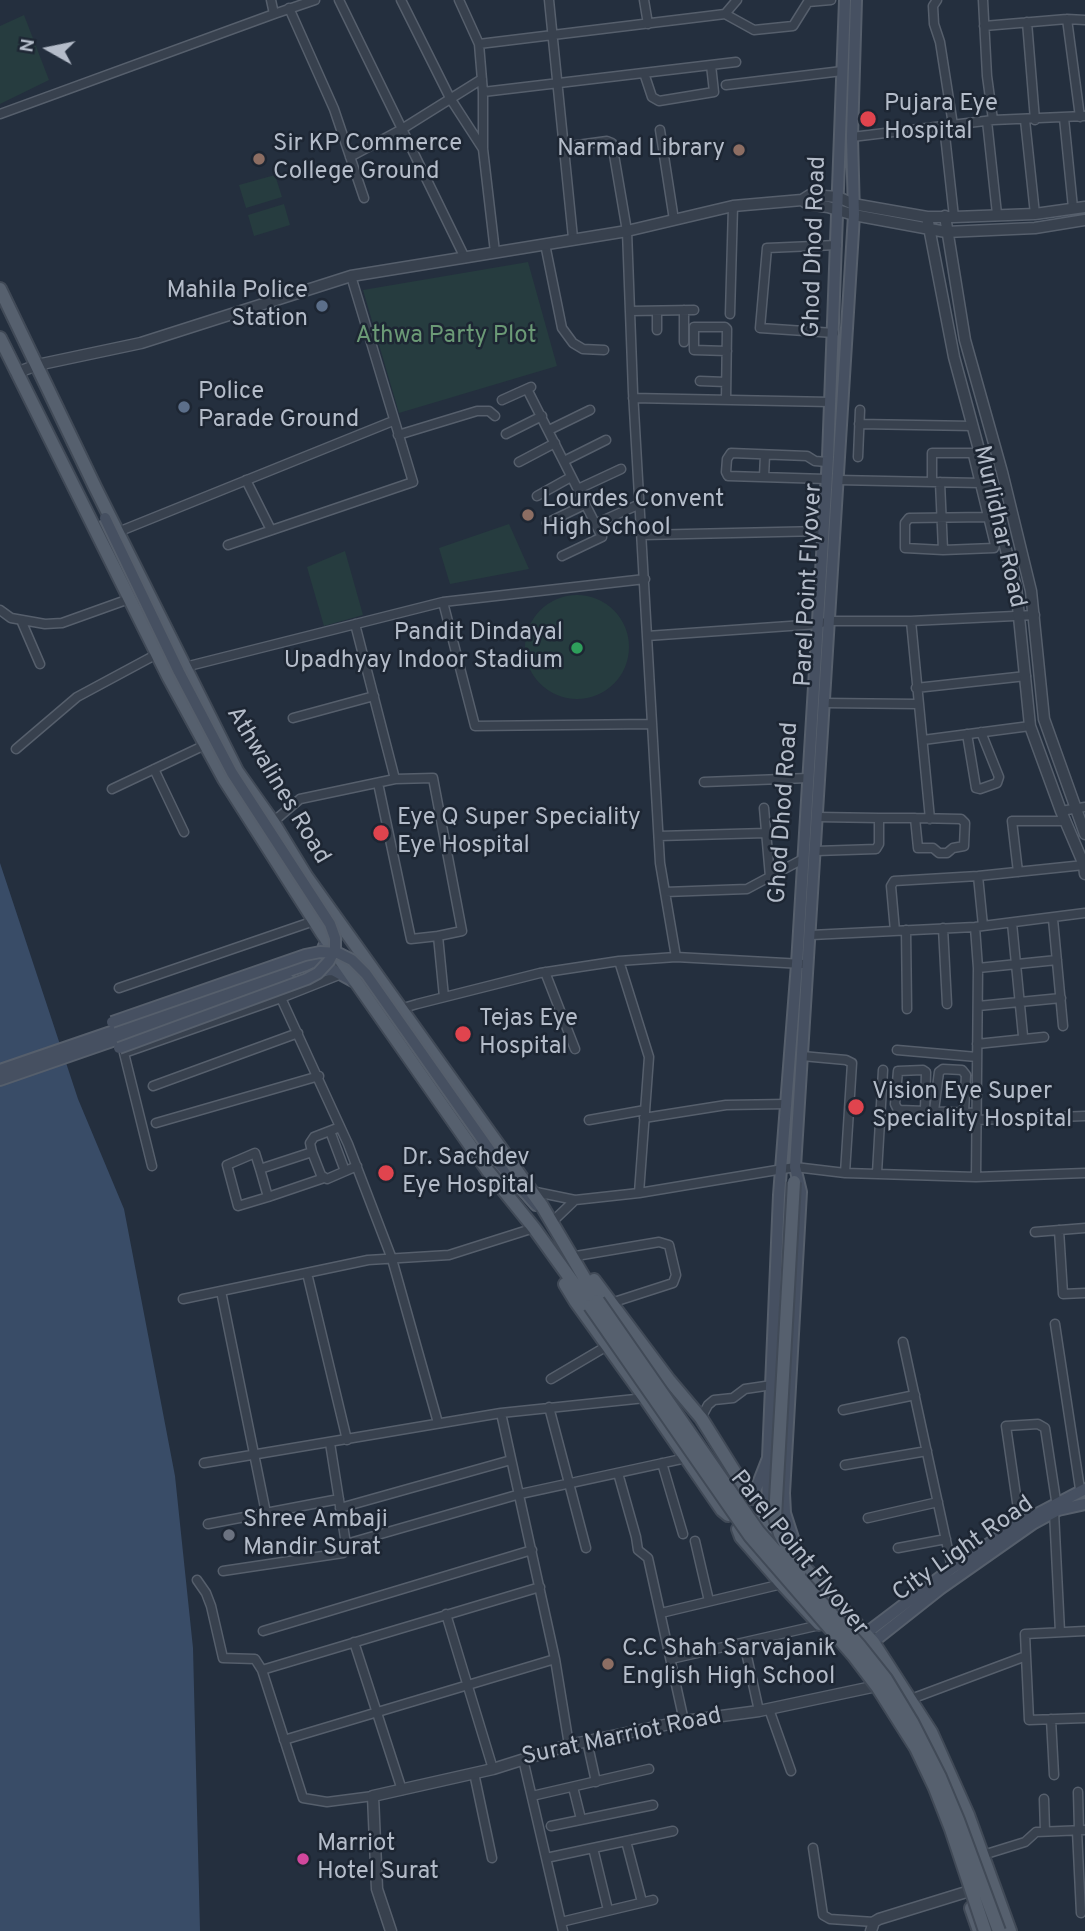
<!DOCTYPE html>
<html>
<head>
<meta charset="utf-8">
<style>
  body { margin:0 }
  #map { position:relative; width:1085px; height:1931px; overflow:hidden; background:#242f3e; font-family:Overpass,sans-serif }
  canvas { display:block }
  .north { position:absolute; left:14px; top:14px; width:70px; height:70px; -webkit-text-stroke:5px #1d2633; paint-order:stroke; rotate:279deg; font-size:19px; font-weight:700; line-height:28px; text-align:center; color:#b4bcc9 }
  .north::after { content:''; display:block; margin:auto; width:24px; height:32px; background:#b4bcc9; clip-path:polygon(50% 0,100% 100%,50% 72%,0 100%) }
</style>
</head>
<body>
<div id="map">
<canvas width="1085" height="1931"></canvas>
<div class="north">N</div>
</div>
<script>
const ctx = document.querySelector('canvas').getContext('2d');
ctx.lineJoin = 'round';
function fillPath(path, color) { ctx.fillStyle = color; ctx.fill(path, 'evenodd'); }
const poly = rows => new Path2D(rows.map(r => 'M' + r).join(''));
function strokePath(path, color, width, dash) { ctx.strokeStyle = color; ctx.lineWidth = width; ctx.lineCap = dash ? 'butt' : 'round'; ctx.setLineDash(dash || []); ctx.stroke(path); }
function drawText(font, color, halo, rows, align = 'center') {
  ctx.font = font + ' Overpass,sans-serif'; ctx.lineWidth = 5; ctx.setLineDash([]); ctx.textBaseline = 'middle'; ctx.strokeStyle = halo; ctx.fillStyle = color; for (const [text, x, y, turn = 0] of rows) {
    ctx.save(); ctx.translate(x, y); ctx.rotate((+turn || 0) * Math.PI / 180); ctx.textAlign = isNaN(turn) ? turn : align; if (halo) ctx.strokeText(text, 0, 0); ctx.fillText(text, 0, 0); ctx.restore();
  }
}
const green = poly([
  [24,15,49,80,0,104,0,26],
  [275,175,282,197,246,208,239,185],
  [284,204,290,225,254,236,248,215],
  [528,262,557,366,399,413,363,290],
  [509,524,529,569,450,584,439,548],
  [345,551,363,615,324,626,307,567],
  '525 647a52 52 0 1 1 104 0a52 52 0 1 1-104 0Z'
]);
const water = poly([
  [0,863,78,1099,124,1209,175,1476,193,1648,200,1931,0,1931]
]);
const minor = poly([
  [271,0,274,14,315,0],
  [339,0,465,258],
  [401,0,450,98,483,149],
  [459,0,479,44,483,92,483,149,495,252],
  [549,0,573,238],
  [644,0,648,24],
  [937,0,933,6,934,24,940,42,953,125],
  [983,0,987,76,993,120],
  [289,8,334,109,364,198],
  [725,14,737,0],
  [1067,19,1080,117],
  [1027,22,1035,120],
  [984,26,1067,19,1085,20],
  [479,44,725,14,754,30,793,26,808,2,831,0],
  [644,73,652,97,659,101,714,92,711,65],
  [726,85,842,71],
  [483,92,736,62],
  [0,114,274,14],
  [1064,118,1073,208],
  [1025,120,1035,214],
  [987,121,997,214],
  [944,126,954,217],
  [660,130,674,220],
  [852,137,993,120,1085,116],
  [350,157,402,129,482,79],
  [545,244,562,328,573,343,583,349,604,350],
  [630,311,694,310],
  [657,311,657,330],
  [730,314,733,206],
  [834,333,760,328,767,248,837,245],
  [684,342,684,310],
  [700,381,726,382],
  [527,389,602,537,562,556],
  [633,398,831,402],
  [502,400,531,387],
  [726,400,727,329,725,327,694,327,694,350,727,351],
  [859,424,973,426],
  [549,430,590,410],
  [506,434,542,416],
  [398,435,477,411,489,411,495,416],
  [858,457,860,410],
  [564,461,606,440],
  [519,462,555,443],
  [764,477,765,455],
  [826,479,728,476,726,472,727,459,731,453,807,456,815,461,827,462],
  [246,480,271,530],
  [838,480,980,483],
  [932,482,932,453,972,453,973,455,995,545,994,548,943,550,905,548,905,523,909,518,988,517],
  [940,482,943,550],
  [578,489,621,469],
  [537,496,571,477],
  [547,523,586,504],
  [595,524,640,504],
  [118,532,393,421],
  [642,535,823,531],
  [228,545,413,482,351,276],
  [443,602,475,726,651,724],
  [0,610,11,618,45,624,62,623,129,599],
  [21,620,40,664],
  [911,621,930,819],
  [355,624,395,779],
  [647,636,818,624,829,621,911,621,1035,615],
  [181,668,443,602,645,579],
  [916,688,1026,676],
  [824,703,917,704],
  [293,718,374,696],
  [967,734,976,788,980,789,997,783,999,777,981,732],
  [923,740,1030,726],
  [16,749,77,697,157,654],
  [154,769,184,832],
  [704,782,808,778],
  [378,783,411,939,438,936],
  [112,789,205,745],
  [764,808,770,877],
  [1061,811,1085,807],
  [818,817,879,818,915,818,961,819,965,823,964,846,953,848,947,853,939,853,933,848,918,848,915,818],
  [273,822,300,799,395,779,433,778,462,931,438,936,444,997],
  [659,836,766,833],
  [816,851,876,849,879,844,879,818],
  [1018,872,1012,821,1066,821],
  [978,876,983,926],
  [665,892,747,889,803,859],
  [1053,919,1063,1026],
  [1012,923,1023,1036],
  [975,927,978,968,976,1177],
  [943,928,947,1004],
  [906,930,907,1009],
  [895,931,891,886,894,881,978,876,1084,865],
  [811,935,975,927,1085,913],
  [676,957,803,964],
  [619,961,649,1057,639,1193],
  [978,968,1057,960],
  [545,972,575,1049],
  [119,988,314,921],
  [281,998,348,1144,392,1259,438,1423],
  [978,1006,1061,998],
  [383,1021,400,1009,417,1004,540,973,619,961,676,957,660,863,633,392,627,231,612,143,607,141,563,147],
  [977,1044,1044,1037],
  [897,1050,977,1057],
  [802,1056,846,1060,852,1063,845,1173],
  [153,1086,298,1033],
  [925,1110,926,1072,923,1070,898,1071,895,1104,897,1108,900,1110,976,1113],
  [934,1111,939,1072,943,1069,962,1070,966,1075,964,1112],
  [644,1118,726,1105,787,1104],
  [589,1120,645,1110],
  [976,1120,1085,1116],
  [156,1123,319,1076],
  [330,1131,345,1171],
  [312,1152,321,1175,327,1179,357,1166],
  [152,1166,124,1053,281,998,344,973],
  [260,1169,268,1197,324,1178],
  [877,1173,883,1070],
  [531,1191,575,1200,552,1222],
  [268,1197,238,1206,227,1165,255,1153,260,1169,312,1152,310,1143,314,1137,340,1127],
  [575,1200,639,1193,795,1167,845,1173,976,1177,1085,1173],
  [1059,1230,1063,1294,1085,1293],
  [1035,1232,1085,1228],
  [576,1256,659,1242,669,1245,676,1275,673,1283,611,1303],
  [307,1273,347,1440],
  [221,1291,266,1513],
  [183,1299,368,1260,449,1255,534,1228],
  [1055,1324,1080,1489],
  [903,1342,952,1568],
  [551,1379,607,1346],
  [549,1407,586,1548],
  [843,1410,915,1395],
  [501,1413,555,1659,569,1745],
  [701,1418,708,1405,714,1400,733,1398,745,1389,772,1385],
  [204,1463,501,1413,645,1398,669,1380],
  [662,1463,683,1534],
  [845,1465,927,1451],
  [618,1473,636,1537,638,1550,648,1558,684,1721],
  [340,1508,511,1460],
  [1054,1512,1060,1632],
  [868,1518,938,1502],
  [1020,1523,1006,1426,1038,1424,1045,1428,1057,1507],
  [208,1524,339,1499],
  [695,1541,709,1601],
  [346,1544,520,1494,686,1458],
  [898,1548,946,1539],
  [223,1571,343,1553,346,1544,330,1443],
  [197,1580,206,1593,211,1606,223,1658,255,1659,262,1670],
  [661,1613,782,1584],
  [446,1614,493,1769],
  [263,1631,532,1550],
  [354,1642,402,1790],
  [744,1643,759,1711],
  [1026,1656,1025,1634,1085,1631],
  [671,1659,820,1625],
  [911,1699,1026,1656,1029,1720,1085,1718],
  [769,1709,791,1771],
  [1051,1719,1054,1775],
  [284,1740,555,1659],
  [587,1741,596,1782],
  [523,1759,563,1931],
  [474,1773,492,1858],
  [573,1787,581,1819],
  [1078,1792,1079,1830],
  [373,1796,327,1802,303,1798,262,1670,540,1587],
  [532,1796,649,1769],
  [1044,1799,1045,1831],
  [551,1826,653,1805],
  [1077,1831,1081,1913],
  [626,1841,642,1902],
  [593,1848,608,1910],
  [813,1848,823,1915,830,1919,874,1922],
  [983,1855,1025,1842,1036,1832,1085,1830],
  [546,1858,673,1831],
  [561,1922,653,1900]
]);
const tertiary = poly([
  [1085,207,1035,214,954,217,927,217,853,204,838,197,810,195,802,200,808,204,828,207,854,215,946,232,1035,228,1085,220],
  [945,216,965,340,1002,472,1031,591,1044,719,1085,834],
  [927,217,954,357,1016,587,1030,726,1061,811,1084,865,1085,874],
  [16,373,37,365,141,343,351,276,627,231,733,206,802,200],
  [391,1931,377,1889,373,1796,493,1769,569,1745,684,1721,759,1711,872,1687],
  [871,1931,874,1922,879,1919,976,1889]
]);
const secondary = poly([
  [317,971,333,970,353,981],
  [0,1070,306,965,315,961,322,952,324,946],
  [0,1080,289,980],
  [498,1162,536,1205],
  [752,1499,768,1458,779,1195,797,964,828,457,845,0],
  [761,1513,768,1507,767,1467],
  [801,1563,785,1513,784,1493,801,1192,795,1167,854,215,852,137,856,0],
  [861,1637,952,1568,1020,1523,1085,1489],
  [873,1642,940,1589,1034,1523,1058,1510,1085,1504]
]);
const primary = poly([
  [0,289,95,487,237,771,273,822,306,876,542,1206,598,1301],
  [0,338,169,678,224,779,322,933,363,992,488,1171,534,1228,590,1306],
  [594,1280,669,1380,701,1418,751,1498],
  [565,1284,576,1302,645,1398,722,1510,728,1515],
  [761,1516,781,1540],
  [738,1529,741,1537,782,1584,819,1624],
  [795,1557,873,1642,931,1732,968,1815,1010,1931],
  [971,1908,979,1931]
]);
const secondaryBridge = poly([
  [105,518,179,672,232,773,330,924,335,938,335,949,329,961,318,973,307,979,119,1048],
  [112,1022,305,955,320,952,338,953,352,960,366,974,498,1162]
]);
const primaryBridge = poly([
  [794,1182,775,1517,780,1534,800,1571],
  [598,1301,758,1531,859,1645,886,1679,912,1722,940,1777,958,1820,999,1931],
  [590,1306,750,1536,853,1655,878,1688,916,1748,935,1788,951,1829,985,1931]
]);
const markers = [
  [868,119,9,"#e0444e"],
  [739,150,7,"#8d6e63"],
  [259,159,7,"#8d6e63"],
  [322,306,7,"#5c6f8a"],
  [184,407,7,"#5c6f8a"],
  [528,515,7,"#8d6e63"],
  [577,648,7,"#2e9e5b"],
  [381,833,9,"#e0444e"],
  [463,1034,9,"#e0444e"],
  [856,1107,9,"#e0444e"],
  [386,1173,9,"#e0444e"],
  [229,1535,7,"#6b7280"],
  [608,1664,7,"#8d6e63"],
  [303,1859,7,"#d1479c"]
];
const poiNames = [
  ["Pujara Eye",884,105],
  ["Hospital",884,133],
  ["Sir KP Commerce",273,145],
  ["College Ground",273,173],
  ["Narmad Library",725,150,"right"],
  ["Mahila Police",308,292,"right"],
  ["Station",308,320,"right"],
  ["Police",198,393],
  ["Parade Ground",198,421],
  ["Lourdes Convent",542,501],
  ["High School",542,529],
  ["Pandit Dindayal",563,634,"right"],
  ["Upadhyay Indoor Stadium",563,662,"right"],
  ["Eye Q Super Speciality",397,819],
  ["Eye Hospital",397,847],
  ["Tejas Eye",479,1020],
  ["Hospital",479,1048],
  ["Vision Eye Super",872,1093],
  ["Speciality Hospital",872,1121],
  ["Dr. Sachdev",402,1159],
  ["Eye Hospital",402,1187],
  ["Shree Ambaji",243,1521],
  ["Mandir Surat",243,1549],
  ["C.C Shah Sarvajanik",622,1650],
  ["English High School",622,1678],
  ["Marriot",317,1845],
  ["Hotel Surat",317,1873]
];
const streetNames = [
  ["Ghod Dhod Road",816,247,-88],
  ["Murlidhar Road",998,527,77],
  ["Parel Point Flyover",810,585,-87],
  ["Athwalines Road",277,786,59],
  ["Ghod Dhod Road",785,813,-86],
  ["City Light Road",964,1550,-35],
  ["Parel Point Flyover",798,1554,51],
  ["Surat Marriot Road",622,1738,-12]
];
const parkNames = [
  ["Athwa Party Plot",446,337]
];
fillPath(green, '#263c3f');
fillPath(water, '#394c67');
strokePath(minor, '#565f6c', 11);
strokePath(tertiary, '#565f6c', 13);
strokePath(secondary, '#565f6c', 14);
strokePath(primary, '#414a57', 16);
strokePath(minor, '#38414e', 8);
strokePath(tertiary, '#38414e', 10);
strokePath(secondary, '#465061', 10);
strokePath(primary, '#56606e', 12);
strokePath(secondaryBridge, '#565f6c', 14, []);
strokePath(primaryBridge, '#414a57', 16, []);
strokePath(secondaryBridge, '#465061', 10);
strokePath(primaryBridge, '#56606e', 12);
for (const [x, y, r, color] of markers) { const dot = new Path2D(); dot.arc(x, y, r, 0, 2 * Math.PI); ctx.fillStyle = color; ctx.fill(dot); strokePath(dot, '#1d2633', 2.5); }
drawText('24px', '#b4bcc9', '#1d2633', poiNames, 'left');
drawText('24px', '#b4bcc9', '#1d2633', streetNames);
drawText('24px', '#6b9a76', '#1d2633', parkNames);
</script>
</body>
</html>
